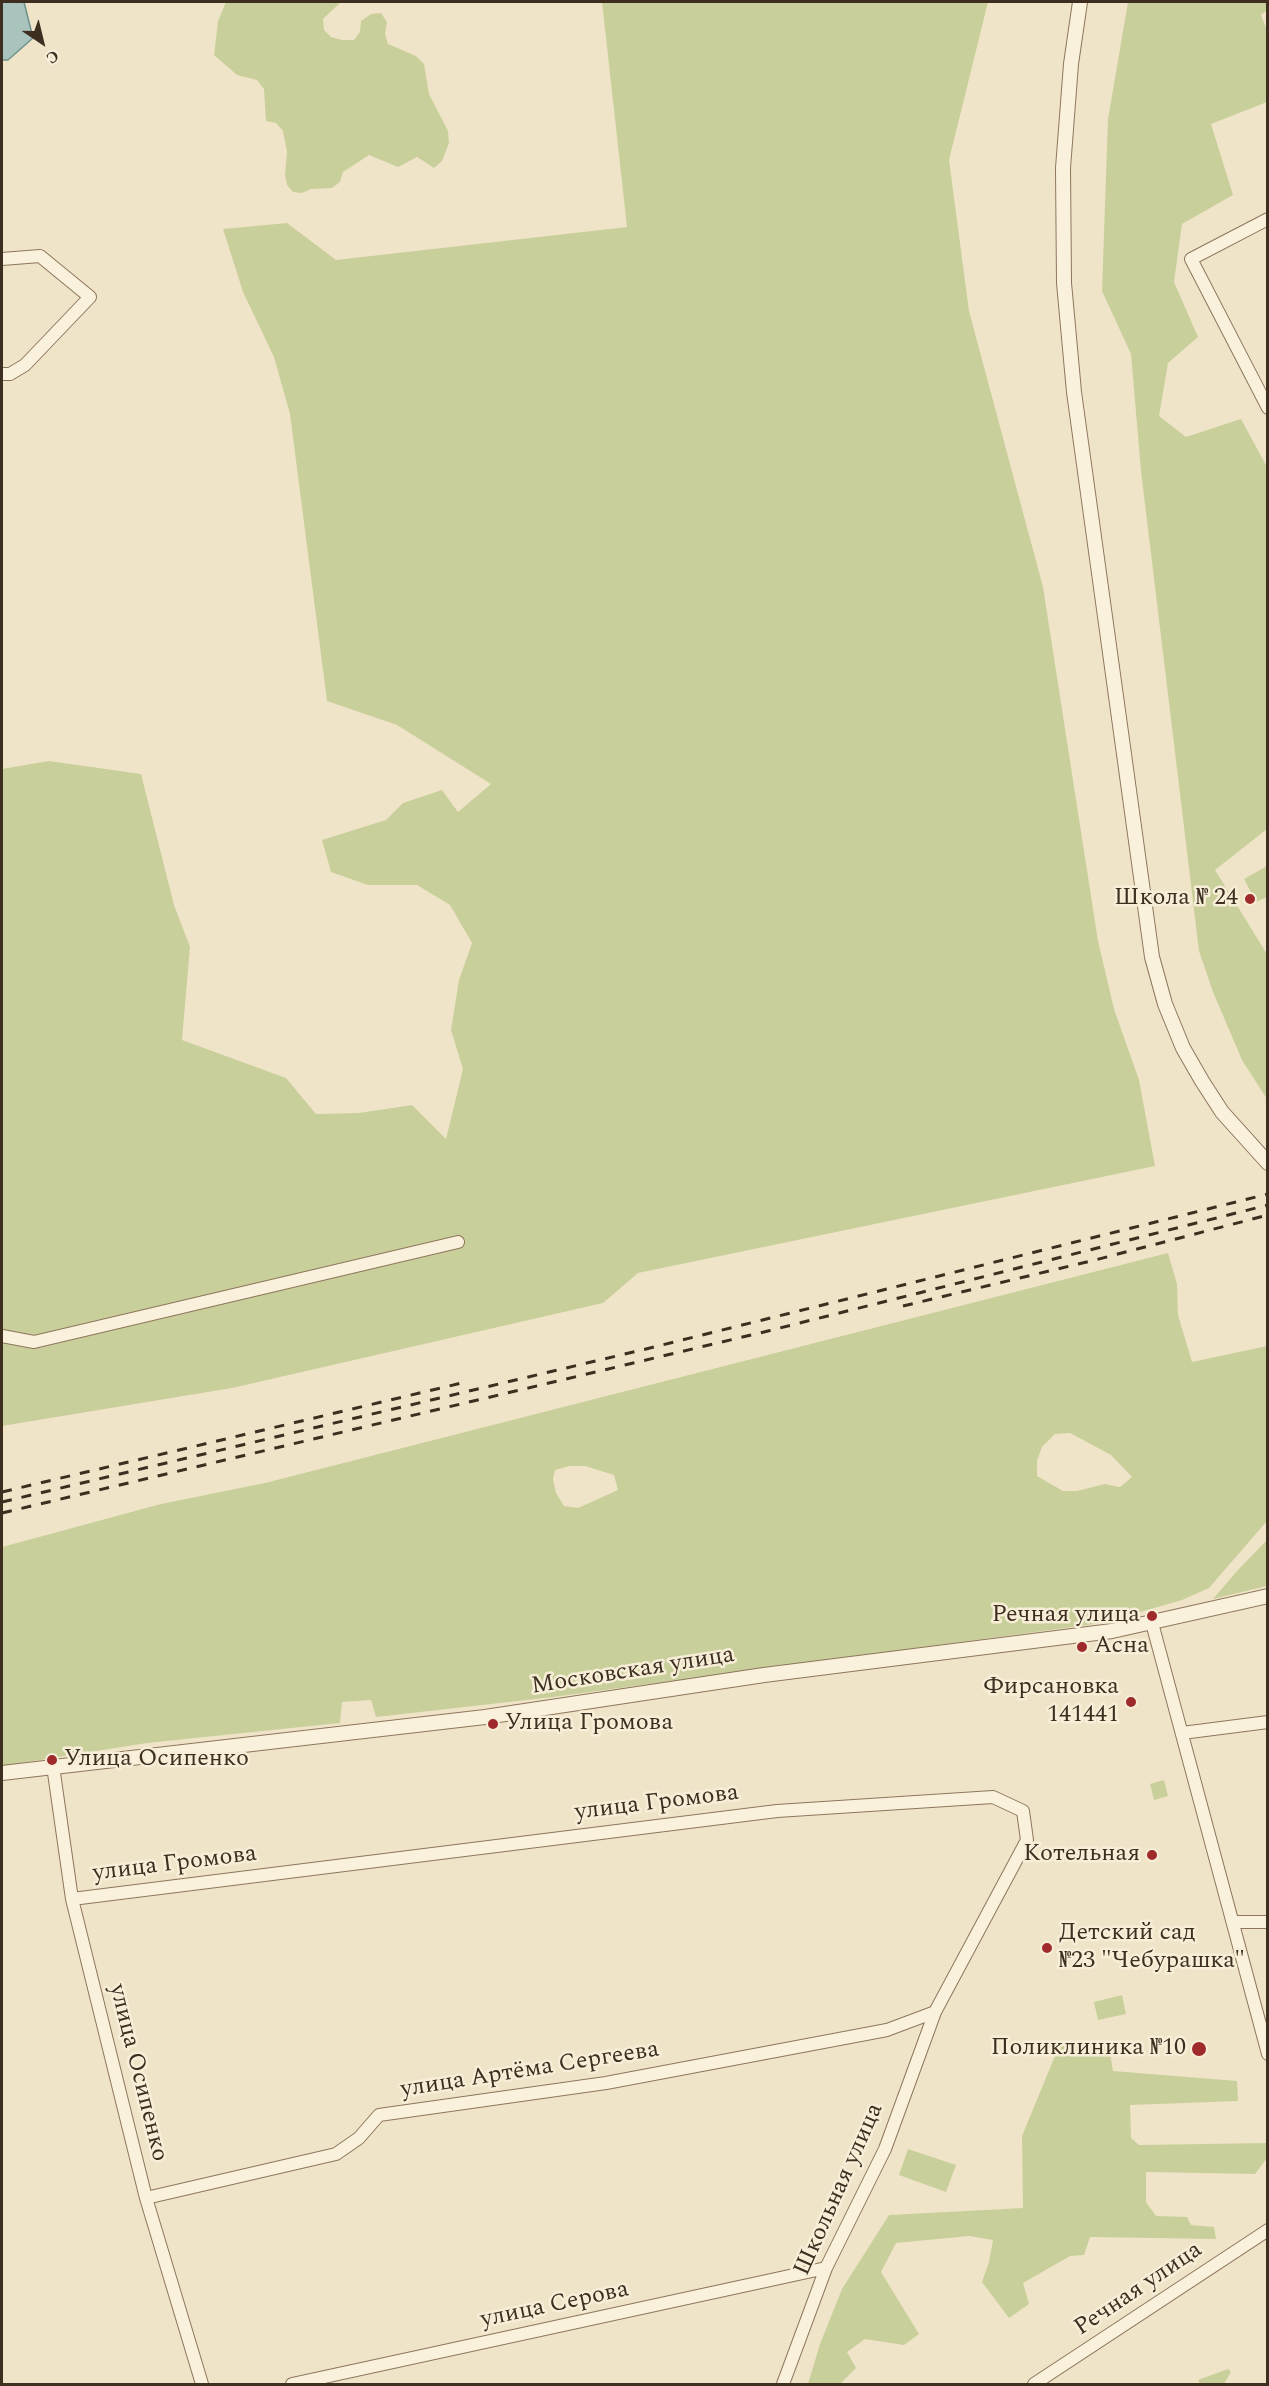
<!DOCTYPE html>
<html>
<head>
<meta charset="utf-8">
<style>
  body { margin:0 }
  #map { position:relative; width:1269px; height:2386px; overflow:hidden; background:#f0e4c8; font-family:Spectral,serif }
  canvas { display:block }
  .frame { position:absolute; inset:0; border:3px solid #3d2e20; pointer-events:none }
  .north { position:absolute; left:12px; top:12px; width:60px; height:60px; -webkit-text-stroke:4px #f7eed8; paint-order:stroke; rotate:145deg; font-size:16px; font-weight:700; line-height:24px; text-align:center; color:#3d2e20 }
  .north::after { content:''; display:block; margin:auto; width:21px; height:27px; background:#3d2e20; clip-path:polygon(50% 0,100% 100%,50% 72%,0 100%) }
</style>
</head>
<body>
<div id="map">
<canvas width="1269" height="2386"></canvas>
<div class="frame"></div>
<div class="north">С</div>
</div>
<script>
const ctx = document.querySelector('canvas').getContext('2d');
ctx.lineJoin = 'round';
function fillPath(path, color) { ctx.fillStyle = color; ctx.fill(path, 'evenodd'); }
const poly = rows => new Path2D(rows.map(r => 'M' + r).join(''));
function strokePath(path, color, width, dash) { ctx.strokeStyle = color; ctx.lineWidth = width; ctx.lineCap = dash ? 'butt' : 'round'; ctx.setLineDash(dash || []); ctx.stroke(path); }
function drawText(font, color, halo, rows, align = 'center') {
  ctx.font = font + ' Spectral,serif'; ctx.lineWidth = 5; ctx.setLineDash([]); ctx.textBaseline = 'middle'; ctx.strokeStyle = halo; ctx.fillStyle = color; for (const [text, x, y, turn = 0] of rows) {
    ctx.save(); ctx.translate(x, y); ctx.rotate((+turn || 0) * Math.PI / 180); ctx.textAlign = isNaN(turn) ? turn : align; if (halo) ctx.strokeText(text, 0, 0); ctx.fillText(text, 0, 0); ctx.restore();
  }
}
const green = poly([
  [226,2,341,2,323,19,324,30,331,37,342,40,354,40,360,32,361,21,371,14,381,13,387,22,385,34,388,44,416,56,424,64,429,94,448,131,449,143,442,161,434,168,417,157,398,167,369,155,343,172,340,182,332,188,311,189,302,193,293,192,287,185,285,175,287,152,283,131,276,123,266,121,264,89,257,80,237,75,214,55,218,21],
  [602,2,988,2,949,160,969,311,1043,587,1098,941,1114,1009,1139,1080,1155,1166,638,1273,603,1303,232,1388,2,1426,2,769,49,761,141,774,174,905,190,947,182,1040,286,1078,316,1114,359,1113,412,1105,446,1139,463,1069,451,1030,459,980,472,943,450,905,417,885,368,885,331,872,322,840,386,820,403,803,442,790,458,812,491,784,397,725,327,701,290,414,274,357,243,292,223,229,287,223,336,260,627,227],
  [1128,2,1267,2,1267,10,1261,15,1267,30,1267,102,1211,124,1233,195,1182,224,1174,282,1198,337,1168,363,1159,416,1186,437,1241,419,1267,467,1267,829,1215,870,1267,954,1267,1099,1242,1060,1213,992,1199,951,1141,471,1131,354,1102,291,1108,119],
  [1267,866,1267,897,1256,902,1244,879],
  [1168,1253,1177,1284,1178,1315,1192,1362,1267,1346,1267,1521,1209,1588,1182,1600,1102,1623,553,1697,376,1717,371,1700,342,1702,340,1723,147,1743,2,1766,2,1547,161,1504,265,1483],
  [1070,1433,1111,1455,1132,1477,1120,1487,1105,1484,1077,1491,1063,1491,1037,1476,1037,1461,1042,1447,1055,1434],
  [570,1466,585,1466,614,1475,618,1490,578,1508,564,1506,556,1493,553,1479,555,1470],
  [1267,1540,1267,1586,1213,1599,1237,1571],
  [1164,1780,1168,1796,1154,1800,1150,1784],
  [1122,1995,1126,2014,1098,2020,1094,2002],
  [1108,2041,1113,2071,1237,2081,1238,2101,1130,2105,1131,2138,1139,2145,1267,2143,1267,2158,1255,2174,1146,2172,1146,2202,1156,2216,1187,2217,1191,2225,1214,2227,1216,2239,1090,2237,1084,2255,1070,2256,1023,2283,1029,2304,1009,2318,982,2282,989,2262,993,2240,969,2236,896,2243,881,2272,919,2334,904,2345,865,2339,847,2352,856,2368,840,2384,808,2384,820,2344,842,2289,889,2215,1023,2208,1022,2136,1059,2046],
  [908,2149,956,2165,946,2192,899,2175],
  [1228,2369,1231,2372,1224,2384,1200,2384,1198,2380]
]);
const water = poly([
  [2,2,24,2,33,38,8,60,2,60,2,2]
]);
const minor = poly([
  [1268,219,1191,259,1268,408],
  [2,259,40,256,90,297,25,365,10,374,2,374],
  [2,1336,34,1342,458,1242],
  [1152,1623,1268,2054],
  [1182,1733,1268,1722],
  [53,1766,72,1899,146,2198,202,2384],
  [72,1899,777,1811,993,1797,1023,1811,1027,1840,935,2012,885,2149,826,2268,783,2384],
  [1234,1922,1268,1922],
  [146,2198,336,2154,359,2138,379,2115,606,2083,887,2030,935,2012],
  [292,2384,826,2268],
  [1034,2384,1268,2230]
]);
const tertiary = poly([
  [1080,2,1071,64,1063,168,1064,283,1074,392,1152,957,1165,1004,1183,1048,1202,1081,1222,1112,1268,1163],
  [2,1773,485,1717,764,1675,1112,1631,1268,1596]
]);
const rail = poly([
  [903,1306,1095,1260,1268,1215],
  [2,1492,466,1382],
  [2,1502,646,1349,1268,1194],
  [2,1513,768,1331,1268,1205]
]);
const markers = [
  [1250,899,6,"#9e2a2b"],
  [1152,1616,6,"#9e2a2b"],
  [1082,1647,6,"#9e2a2b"],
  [1131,1702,6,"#9e2a2b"],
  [493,1724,6,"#9e2a2b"],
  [52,1760,6,"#9e2a2b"],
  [1152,1855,6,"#9e2a2b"],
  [1047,1948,6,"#9e2a2b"],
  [1199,2049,8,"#9e2a2b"]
];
const poiNames = [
  ["Школа № 24",1238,899],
  ["Речная улица",1140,1616],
  ["Асна",1094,1647,"left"],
  ["Фирсановка",1119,1688],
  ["141441",1119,1716],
  ["Улица Громова",505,1724,"left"],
  ["Улица Осипенко",64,1760,"left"],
  ["Котельная",1140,1855],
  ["Детский сад",1059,1934,"left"],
  ["№23 \"Чебурашка\"",1059,1962,"left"],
  ["Поликлиника №10",1186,2049]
];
const streetNames = [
  ["Московская улица",633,1672,-9],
  ["улица Громова",657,1804,-7],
  ["улица Громова",175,1865,-7],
  ["улица Артёма Сергеева",530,2071,-9],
  ["улица Осипенко",137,2073,76],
  ["Школьная улица",840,2190,-66],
  ["Речная улица",1139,2290,-34],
  ["улица Серова",555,2306,-12]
];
fillPath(green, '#c9cf9b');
fillPath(water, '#a9c4bc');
strokePath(water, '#6f938a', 1.5);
strokePath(minor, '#8d765c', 14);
strokePath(tertiary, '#8d765c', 16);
strokePath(minor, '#faf1dc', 12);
strokePath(tertiary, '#faf1dc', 14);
strokePath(rail, '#3d2e20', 3, [10, 10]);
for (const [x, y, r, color] of markers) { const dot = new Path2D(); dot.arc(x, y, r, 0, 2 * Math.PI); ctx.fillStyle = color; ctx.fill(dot); strokePath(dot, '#f7eed8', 2); }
drawText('24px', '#3d2e20', '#f7eed8', poiNames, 'right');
drawText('24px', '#3d2e20', '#f7eed8', streetNames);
</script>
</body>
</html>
